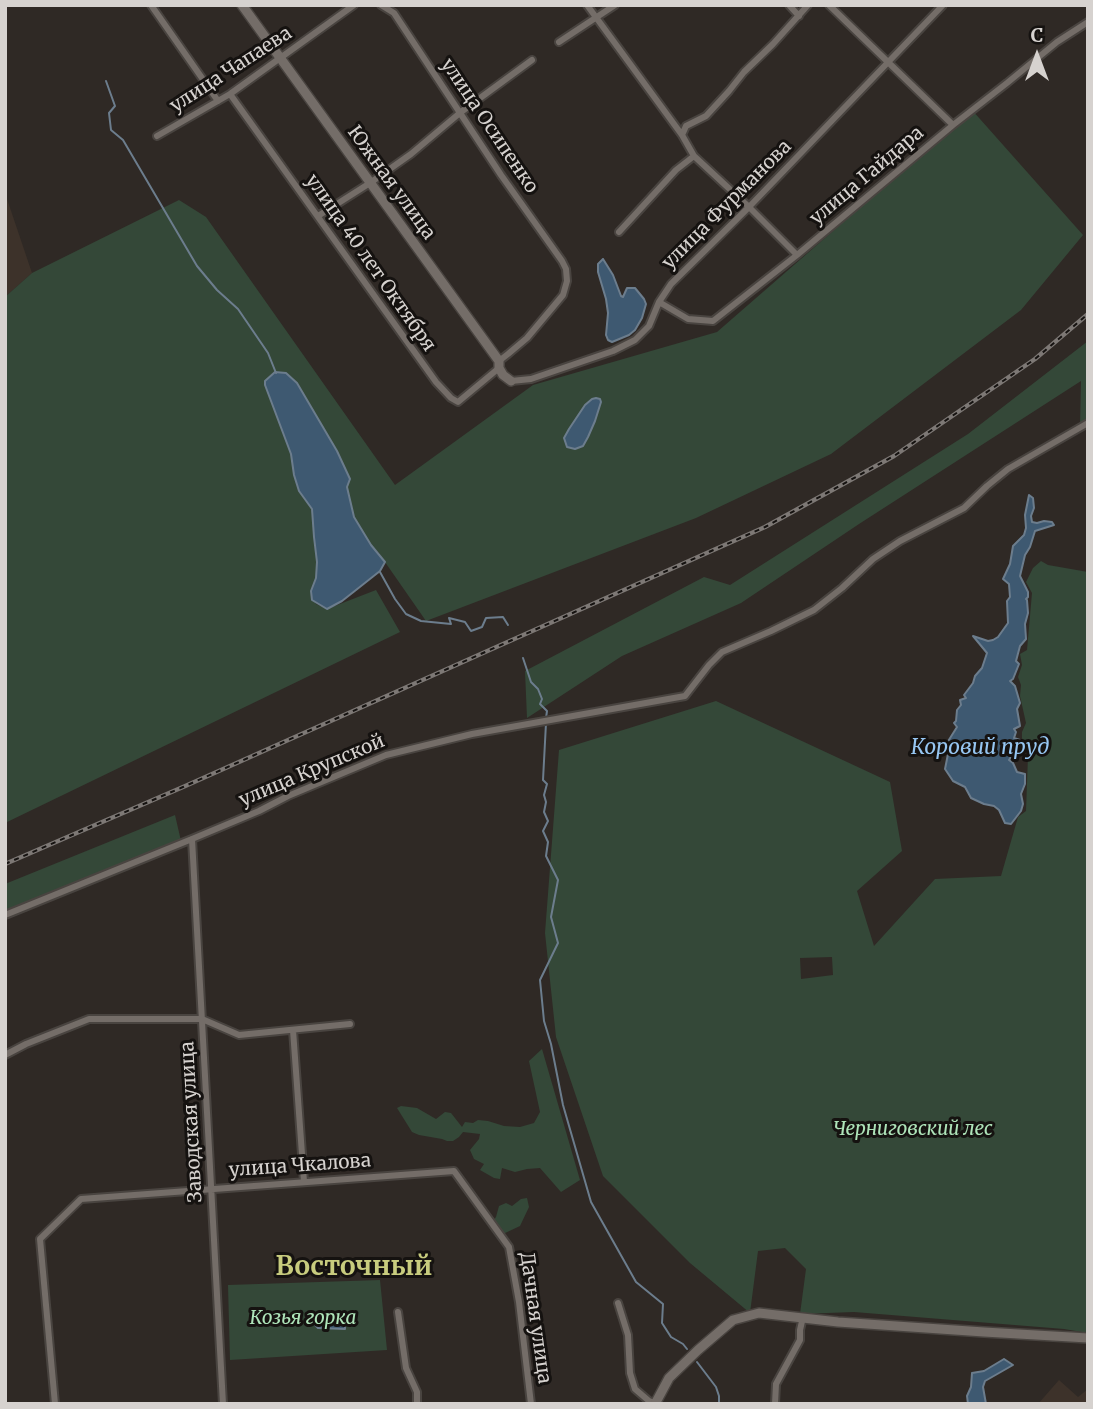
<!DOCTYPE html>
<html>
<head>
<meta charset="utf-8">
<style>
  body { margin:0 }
  #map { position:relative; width:1093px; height:1409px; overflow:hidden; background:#2f2925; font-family:Merriweather,serif }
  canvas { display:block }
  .frame { position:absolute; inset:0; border:7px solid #d6d2cf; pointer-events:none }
  .north { position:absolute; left:1002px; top:21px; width:70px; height:70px; -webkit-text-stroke:5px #151210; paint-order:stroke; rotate:0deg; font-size:19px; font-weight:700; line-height:28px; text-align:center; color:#d6d2cf }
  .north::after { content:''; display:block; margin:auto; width:24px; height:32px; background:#d6d2cf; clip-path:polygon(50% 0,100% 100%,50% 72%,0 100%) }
</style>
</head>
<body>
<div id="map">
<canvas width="1093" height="1409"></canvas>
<div class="frame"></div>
<div class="north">С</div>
</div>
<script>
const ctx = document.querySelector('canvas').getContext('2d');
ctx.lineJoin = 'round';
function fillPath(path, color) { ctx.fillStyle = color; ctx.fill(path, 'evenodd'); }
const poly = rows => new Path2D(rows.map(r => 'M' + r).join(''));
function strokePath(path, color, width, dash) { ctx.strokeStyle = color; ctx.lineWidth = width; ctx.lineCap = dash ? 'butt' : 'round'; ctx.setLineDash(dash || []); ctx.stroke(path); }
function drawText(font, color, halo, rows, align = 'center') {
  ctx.font = font + ' Merriweather,serif'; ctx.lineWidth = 6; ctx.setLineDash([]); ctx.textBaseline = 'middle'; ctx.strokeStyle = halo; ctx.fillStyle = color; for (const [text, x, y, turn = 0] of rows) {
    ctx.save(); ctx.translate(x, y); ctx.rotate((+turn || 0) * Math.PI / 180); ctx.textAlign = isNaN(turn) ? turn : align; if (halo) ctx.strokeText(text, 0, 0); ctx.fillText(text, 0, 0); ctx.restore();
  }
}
const built = poly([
  [5,193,32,273,5,297],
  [1059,1380,1078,1397,1088,1389,1088,1404,1038,1404]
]);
const green = poly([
  [972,110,1083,235,1021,310,831,454,696,518,426,621,378,552,371,545,354,517,347,487,350,479,297,383,286,373,265,385,291,454,294,475,299,491,312,509,314,537,317,562,316,578,311,591,316,604,327,609,376,590,400,632,5,823,5,297,32,273,179,200,206,217,395,485,533,385,717,332],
  [1088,341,1088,426,1080,427,1081,381,859,524,741,603,622,656,527,718,525,671,704,577,730,585,968,434],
  [1041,561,1048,565,1088,572,1088,1333,1064,1329,854,1312,800,1314,806,1269,785,1248,758,1251,750,1313,690,1263,603,1176,556,1037,545,933,559,750,716,701,890,782,902,851,857,891,874,946,935,879,1001,876,1018,817,1026,811,1028,756,1022,738,1022,732,1026,723,1020,696,1021,685,1018,677,1022,665,1020,654,1027,650,1032,593,1026,582,1033,568],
  [832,957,833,975,801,979,800,958],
  [175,815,181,841,5,913,5,884],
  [542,1049,580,1180,561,1192,540,1168,527,1169,515,1172,502,1168,500,1179,494,1178,480,1170,484,1164,474,1159,470,1150,479,1139,480,1134,463,1132,459,1137,453,1141,447,1141,442,1139,419,1135,412,1132,397,1108,401,1106,417,1108,436,1119,445,1112,451,1113,462,1127,465,1122,473,1123,478,1120,488,1121,504,1126,520,1127,534,1123,540,1112,529,1061],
  [527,1198,529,1207,520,1226,503,1234,493,1221,496,1217,499,1206,506,1203,512,1206,521,1199],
  [380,1280,387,1350,230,1360,228,1285]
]);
const water = poly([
  [603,259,613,275,621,296,623,297,627,288,635,288,644,299,646,304,642,318,635,330,629,335,612,342,608,340,606,335,608,313,606,299,598,272,598,264,603,259],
  [275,372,286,373,297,383,337,451,350,479,347,487,354,517,371,545,385,562,380,571,356,590,342,601,327,609,312,600,311,591,316,578,317,562,314,537,312,509,299,491,294,475,291,454,265,385,265,381,275,372],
  [596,398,600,399,601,402,595,421,588,437,583,446,575,449,567,447,564,438,569,429,585,405,592,399,596,398],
  [1029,495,1033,498,1034,508,1031,516,1032,522,1037,523,1044,521,1052,522,1054,525,1035,531,1030,547,1025,555,1020,576,1028,592,1028,597,1026,599,1027,600,1028,613,1025,624,1026,639,1020,646,1016,661,1019,664,1013,679,1010,681,1015,686,1020,703,1017,709,1020,726,1014,729,1016,732,1014,738,1020,740,1022,746,1015,750,1009,760,1013,763,1017,772,1025,774,1025,784,1021,794,1023,804,1021,811,1011,824,1005,823,999,810,994,806,984,804,971,798,965,787,953,781,945,769,949,749,947,743,957,727,954,723,956,721,957,710,961,705,960,700,966,698,964,695,973,683,975,676,982,668,987,653,973,636,988,641,993,640,998,637,1008,623,1007,601,1010,597,1009,584,1003,579,1010,564,1013,546,1024,535,1026,528,1025,515,1029,495],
  [341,1315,349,1320,350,1323,345,1325,345,1329,318,1328,315,1325,315,1317,318,1316,341,1315],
  [1004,1359,1013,1365,985,1381,983,1387,986,1404,968,1404,967,1396,971,1387,972,1373,984,1371,1004,1359]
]);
const stream = poly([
  [106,81,115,106,109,113,111,130,123,140,197,266,217,290,238,309,268,353,276,373],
  [380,572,395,599,406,614,421,621,451,624,449,618,465,622,471,631,482,627,486,618,503,617,508,625],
  [523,658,531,682,538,689,542,699,540,704,547,711,546,718],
  [546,723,543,780,547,784,544,795,546,802,544,812,548,821,543,831,548,842,546,856,558,880,551,917,558,943,540,980,544,1021,551,1044,563,1105,591,1202,636,1282,663,1304,662,1323,671,1337,683,1344,687,1349],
  [697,1362,716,1387,719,1396,719,1404]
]);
const street = poly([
  [151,5,218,101],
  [381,5,394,13,501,175,562,261,566,269,567,281,563,295,527,338,508,354,499,361],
  [587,5,682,135,694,156,749,207,797,255],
  [789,5,799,16],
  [829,5,953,125],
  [559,42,615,5],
  [230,94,436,382,451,398,458,402,499,368],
  [682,135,686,126,706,116,729,91,744,72,773,44,808,5],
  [157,136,230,94,354,5],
  [318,216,370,183,411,154,461,112,532,60],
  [619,232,676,170,694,156],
  [659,302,688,319,713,321,797,255,953,125,1007,83,1057,42,1088,22],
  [511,381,531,379,613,351,635,340,649,326,659,302,671,284,749,207,943,5],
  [192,839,223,1404],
  [5,915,192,839,259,811,288,796,386,755,472,734,685,696,709,665,722,652,771,631,814,610,842,588,873,559,900,541,964,508,987,486,1008,469,1088,423],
  [293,1030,304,1182],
  [5,1055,26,1044,89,1019,202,1019,239,1035,350,1024],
  [618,1303,628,1335,630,1373,635,1389,649,1401,655,1403],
  [398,1312,406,1368,417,1392,417,1404],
  [55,1404,40,1239,81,1199,454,1171,509,1247,519,1302,531,1404],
  [775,1404,776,1384,800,1340,800,1330,803,1317]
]);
const secondary = poly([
  [242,5,499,361,499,368,503,375,511,381],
  [655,1404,669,1378,698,1350,733,1320,759,1313,838,1322,984,1332,1088,1338]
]);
const rail = poly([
  [5,864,183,787,765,527,894,456,1035,359,1088,314]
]);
const streetNames = [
  ["улица Чапаева",231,70,-33],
  ["улица Осипенко",489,126,56],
  ["улица Гайдара",867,176,-40],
  ["Южная улица",391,183,54],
  ["улица Фурманова",727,205,-45],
  ["улица 40 лет Октября",370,263,55],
  ["улица Крупской",312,771,-23],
  ["Заводская улица",192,1122,-93],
  ["улица Чкалова",300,1166,-4],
  ["Дачная улица",535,1318,82]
];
const parkNames = [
  ["Черниговский лес",913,1130],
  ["Козья горка",303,1319]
];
const waterNames = [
  ["Коровий пруд",980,748]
];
const districtNames = [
  ["Восточный",354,1268]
];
fillPath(built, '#3d322a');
fillPath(green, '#344838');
fillPath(water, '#3e5971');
strokePath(water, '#6c7d8d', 2);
strokePath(stream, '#6c7d8d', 2);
strokePath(street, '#494440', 10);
strokePath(secondary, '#494440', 12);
strokePath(street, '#746d68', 6);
strokePath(secondary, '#746d68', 9);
strokePath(rail, '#7d7875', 4.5);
strokePath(rail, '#151210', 2, [5]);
drawText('19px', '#d6d2cf', '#151210', streetNames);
drawText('italic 19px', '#aee4b9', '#151210', parkNames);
drawText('italic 21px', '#96c6f2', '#151210', waterNames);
drawText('bold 26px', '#c8cc7e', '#151210', districtNames);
</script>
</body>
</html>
